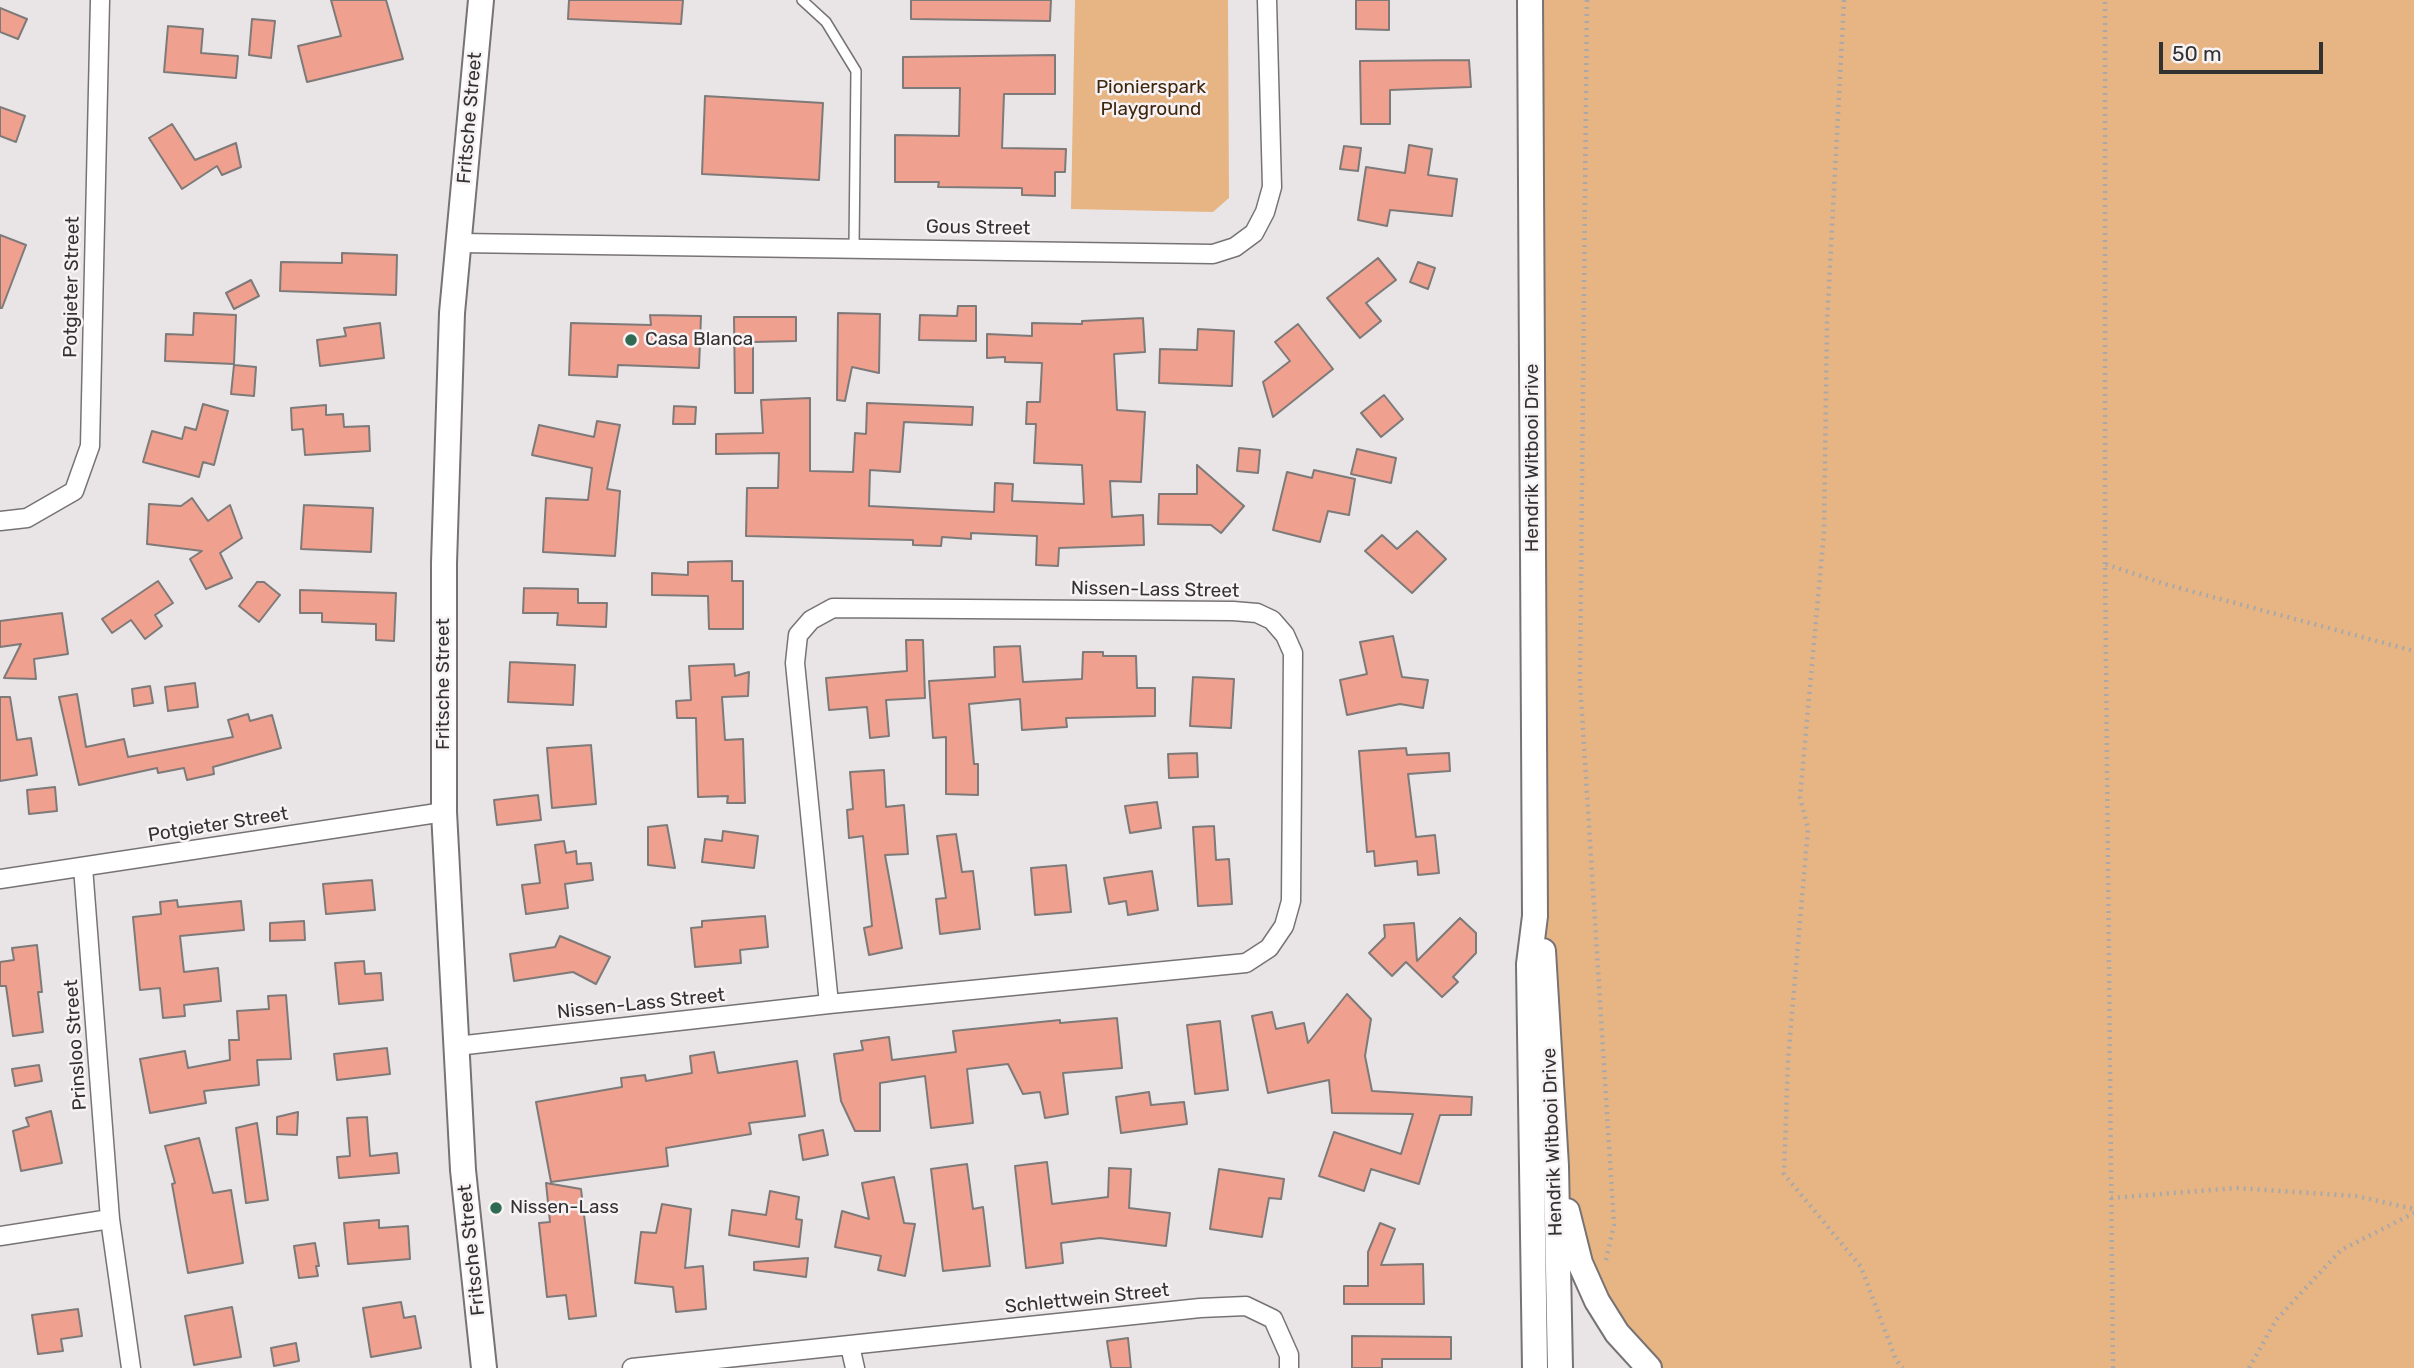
<!DOCTYPE html>
<html>
<head>
<meta charset="utf-8">
<style>
  body { margin:0 }
  #map { position:relative; width:2414px; height:1368px; overflow:hidden; background:#e9e5e6; font-family:Rubik,sans-serif }
  canvas { display:block }
  .scale { position:absolute; left:2159px; top:42px; width:164px; height:32px; box-sizing:border-box; border:4px solid #333232; border-top:0; padding-left:9px; font-size:21px; line-height:24px; white-space:nowrap; color:#333232; -webkit-text-stroke:5px #f7f2f3; paint-order:stroke }
</style>
</head>
<body>
<div id="map">
<canvas width="2414" height="1368"></canvas>
<div class="scale">50 m</div>
</div>
<script>
const ctx = document.querySelector('canvas').getContext('2d');
ctx.lineJoin = 'round';
function fillPath(path, color) { ctx.fillStyle = color; ctx.fill(path, 'evenodd'); }
const poly = rows => new Path2D(rows.map(r => 'M' + r).join(''));
function strokePath(path, color, width, dash) { ctx.strokeStyle = color; ctx.lineWidth = width; ctx.lineCap = dash ? 'butt' : 'round'; ctx.setLineDash(dash || []); ctx.stroke(path); }
function drawText(font, color, halo, rows, align = 'center') {
  ctx.font = font + ' Rubik,sans-serif'; ctx.lineWidth = 5; ctx.setLineDash([]); ctx.textBaseline = 'middle'; ctx.strokeStyle = halo; ctx.fillStyle = color; for (const [text, x, y, turn = 0] of rows) {
    ctx.save(); ctx.translate(x, y); ctx.rotate((+turn || 0) * Math.PI / 180); ctx.textAlign = isNaN(turn) ? turn : align; if (halo) ctx.strokeText(text, 0, 0); ctx.fillText(text, 0, 0); ctx.restore();
  }
}
const green = poly([
  [1075,0,1228,0,1229,198,1213,212,1071,209],
  [1530,0,2414,0,2414,1368,1649,1368,1617,1333,1556,1166,1535,916]
]);
const building = poly([
  [331,0,386,0,403,59,307,82,298,46,341,36,331,0],
  [569,0,683,0,681,24,568,19,569,0],
  [911,0,1051,0,1050,21,911,19,911,0],
  [1356,0,1389,0,1389,30,1356,29,1356,0],
  [0,8,27,19,18,39,0,32,0,8],
  [252,19,275,21,271,58,249,55,252,19],
  [168,26,203,29,201,53,238,56,236,78,164,72,168,26],
  [1055,55,1055,94,1004,94,1002,148,1066,149,1065,172,1055,172,1055,196,1022,195,1022,188,938,187,939,182,895,182,895,135,959,136,960,88,903,88,903,57,1055,55],
  [1469,60,1471,87,1390,90,1390,124,1361,124,1360,61,1469,60],
  [705,96,823,103,819,180,702,174,705,96],
  [0,107,25,116,16,142,0,136,0,107],
  [172,124,195,160,236,143,241,167,222,175,217,166,182,189,149,138,172,124],
  [1409,145,1432,149,1428,175,1457,179,1452,216,1390,210,1387,226,1358,220,1366,167,1405,173,1409,145],
  [1344,146,1361,148,1358,171,1340,169,1344,146],
  [0,235,26,245,2,308,0,308,0,235],
  [342,253,397,255,396,295,280,291,281,262,342,263,342,253],
  [1378,258,1396,280,1366,303,1381,321,1360,338,1327,298,1378,258],
  [1418,262,1435,268,1428,289,1410,282,1418,262],
  [251,280,259,296,234,309,226,293,251,280],
  [958,306,976,306,976,341,919,340,920,315,957,316,958,306],
  [194,313,236,315,234,364,165,361,166,334,193,335,194,313],
  [838,313,880,314,879,373,852,367,845,401,837,400,838,313],
  [650,315,701,316,699,368,618,365,617,377,569,375,571,323,651,325,650,315],
  [734,317,796,317,796,341,753,342,753,393,735,393,734,317],
  [1143,318,1145,352,1114,354,1117,410,1145,412,1141,482,1110,481,1112,517,1143,515,1144,545,1059,548,1058,566,1036,565,1037,536,971,533,971,539,942,537,941,546,913,545,913,540,746,536,747,488,778,488,779,453,716,454,716,434,763,433,761,400,810,398,810,471,853,472,855,433,866,434,867,403,973,407,972,425,904,422,900,472,870,470,869,506,994,512,995,483,1013,484,1012,501,1084,504,1082,465,1034,463,1036,424,1026,424,1027,402,1040,402,1042,363,1005,362,1005,357,987,358,987,334,1032,336,1032,323,1082,324,1082,321,1143,318],
  [380,323,384,358,320,366,317,340,346,336,344,328,380,323],
  [1298,324,1333,369,1273,417,1263,382,1290,361,1275,342,1298,324],
  [1198,329,1234,331,1232,386,1159,383,1160,349,1197,350,1198,329],
  [234,365,256,367,254,396,231,394,234,365],
  [1384,395,1403,419,1381,437,1361,413,1384,395],
  [203,404,228,411,214,465,203,462,199,477,143,462,152,431,182,439,185,427,196,430,203,404],
  [326,405,326,415,343,414,344,427,369,426,370,451,305,455,303,429,292,430,291,408,326,405],
  [674,406,696,407,695,424,673,424,674,406],
  [597,421,620,425,607,489,620,491,615,556,543,552,546,498,588,500,592,468,532,455,539,425,594,437,597,421],
  [1239,448,1260,450,1258,473,1237,471,1239,448],
  [1357,449,1396,458,1391,483,1351,474,1357,449],
  [1197,465,1244,506,1221,533,1211,525,1158,524,1159,494,1197,494,1197,465],
  [1314,470,1355,479,1349,515,1328,511,1320,542,1273,530,1287,472,1312,478,1314,470],
  [192,498,208,521,230,505,242,538,220,553,232,578,206,589,190,559,202,551,147,544,149,504,181,506,192,498],
  [304,505,373,508,371,552,301,549,304,505],
  [1417,531,1446,559,1412,593,1365,551,1382,535,1397,549,1417,531],
  [732,561,732,581,743,581,743,629,709,629,708,596,652,595,652,573,688,575,688,562,732,561],
  [158,581,173,603,155,615,162,626,145,639,131,620,112,633,102,619,158,581],
  [257,582,264,582,280,595,259,622,239,606,257,582],
  [524,588,578,589,578,603,607,603,606,627,557,625,558,613,523,613,524,588],
  [300,590,396,593,394,641,376,640,376,624,322,622,322,613,300,613,300,590],
  [62,613,68,654,34,659,36,679,4,678,21,644,0,647,0,621,62,613],
  [1393,636,1402,677,1428,680,1423,708,1400,704,1347,715,1340,680,1367,674,1360,642,1393,636],
  [906,640,923,640,925,698,886,700,889,736,870,738,867,707,829,710,826,678,907,671,906,640],
  [1020,646,1023,682,1082,679,1083,652,1103,652,1103,656,1136,656,1137,688,1155,688,1155,716,1066,718,1067,727,1022,730,1020,699,969,704,974,764,978,764,978,795,946,794,946,737,933,738,929,681,995,677,994,647,1020,646],
  [510,662,575,665,573,705,508,702,510,662],
  [734,664,735,676,749,672,748,696,722,697,725,740,743,739,745,803,727,803,728,796,698,797,696,718,677,718,676,701,691,700,689,666,734,664],
  [1193,677,1234,679,1231,728,1190,726,1193,677],
  [195,683,198,707,168,711,165,687,195,683],
  [150,686,153,703,134,706,132,689,150,686],
  [77,694,86,747,124,739,128,757,233,737,228,720,248,714,250,721,272,715,281,748,213,767,214,774,187,780,184,768,158,773,157,768,79,785,59,697,77,694],
  [0,697,10,697,17,740,31,738,37,775,0,781,0,697],
  [591,745,596,804,552,808,547,748,591,745],
  [1406,748,1407,755,1449,753,1450,771,1408,774,1416,837,1435,835,1439,873,1418,875,1417,861,1375,866,1374,851,1367,852,1359,751,1406,748],
  [1197,753,1198,777,1169,778,1168,754,1197,753],
  [884,770,886,807,904,805,908,854,885,855,902,948,869,955,864,928,872,926,863,836,849,838,847,810,853,809,850,772,884,770],
  [55,787,57,811,29,814,27,790,55,787],
  [538,795,541,820,497,825,494,800,538,795],
  [1157,802,1161,828,1130,833,1125,806,1157,802],
  [667,825,675,868,648,865,648,827,667,825],
  [1214,826,1216,860,1229,859,1232,904,1198,906,1193,827,1214,826],
  [723,831,758,836,754,868,702,862,705,839,722,841,723,831],
  [956,834,962,872,973,871,980,929,940,934,936,899,946,898,937,836,956,834],
  [564,841,566,853,576,851,577,864,591,863,593,880,565,884,568,908,526,914,522,885,540,883,535,845,564,841],
  [1066,865,1071,912,1035,915,1031,868,1066,865],
  [1152,871,1158,910,1128,915,1126,901,1109,904,1104,878,1152,871],
  [372,880,375,910,326,914,323,884,372,880],
  [177,900,178,907,241,901,244,930,180,936,184,972,218,968,221,1001,184,1005,185,1016,163,1018,160,988,140,990,133,917,161,914,160,902,177,900],
  [765,916,768,947,740,950,741,963,695,967,691,928,702,927,702,921,765,916],
  [1460,918,1476,933,1476,953,1453,977,1458,982,1442,997,1406,962,1392,976,1369,953,1385,937,1384,925,1414,923,1417,961,1460,918],
  [304,921,305,940,270,941,270,923,304,921],
  [560,936,610,957,596,984,573,972,514,981,510,954,555,947,560,936],
  [37,945,42,992,38,992,43,1032,13,1036,6,986,0,986,0,962,14,960,12,948,37,945],
  [364,961,365,974,381,973,383,1000,339,1004,335,963,364,961],
  [1347,994,1371,1019,1365,1056,1372,1091,1472,1097,1471,1115,1440,1115,1419,1184,1371,1169,1364,1191,1319,1176,1334,1132,1401,1154,1413,1114,1332,1113,1329,1080,1268,1093,1252,1016,1272,1012,1276,1029,1304,1023,1308,1043,1347,994],
  [286,995,291,1059,257,1060,259,1085,204,1091,206,1103,150,1113,140,1059,185,1051,188,1068,230,1060,229,1040,239,1040,237,1011,269,1009,268,996,286,995],
  [1117,1018,1122,1068,1063,1073,1068,1114,1045,1118,1040,1092,1023,1094,1008,1064,967,1069,973,1123,931,1128,925,1076,880,1083,880,1131,855,1131,841,1101,834,1054,863,1050,861,1041,889,1037,892,1060,956,1052,953,1031,1060,1020,1060,1023,1117,1018],
  [1220,1021,1228,1090,1195,1094,1187,1025,1220,1021],
  [387,1048,390,1074,337,1080,334,1054,387,1048],
  [714,1052,718,1073,797,1061,805,1116,749,1123,751,1134,666,1148,668,1166,551,1182,536,1102,622,1087,621,1078,645,1075,646,1081,692,1073,690,1056,714,1052],
  [39,1065,42,1081,15,1086,12,1069,39,1065],
  [1149,1092,1151,1105,1184,1102,1187,1124,1121,1133,1116,1097,1149,1092],
  [51,1111,62,1163,21,1171,13,1131,29,1126,26,1118,51,1111],
  [298,1112,297,1135,277,1134,277,1117,298,1112],
  [367,1117,370,1156,397,1153,399,1173,339,1178,337,1157,350,1156,347,1118,367,1117],
  [257,1123,268,1200,246,1203,236,1128,257,1123],
  [823,1130,828,1155,803,1160,799,1135,823,1130],
  [199,1138,213,1193,231,1190,243,1263,188,1273,172,1184,175,1183,165,1146,199,1138],
  [1047,1162,1052,1204,1108,1197,1109,1168,1131,1169,1129,1208,1170,1213,1166,1246,1100,1238,1061,1243,1063,1263,1026,1268,1015,1166,1047,1162],
  [967,1164,973,1209,983,1207,990,1266,943,1271,931,1169,967,1164],
  [1219,1169,1284,1179,1281,1199,1269,1198,1262,1237,1210,1229,1219,1169],
  [894,1177,904,1223,915,1224,905,1276,878,1270,881,1256,835,1247,842,1211,869,1219,862,1183,894,1177],
  [546,1183,581,1189,596,1316,569,1319,566,1295,547,1297,539,1223,550,1222,546,1183],
  [770,1191,799,1197,796,1219,802,1220,799,1247,729,1235,732,1210,766,1215,770,1191],
  [662,1204,691,1209,685,1268,703,1266,706,1309,676,1312,673,1287,635,1283,641,1232,656,1233,662,1204],
  [379,1220,379,1228,408,1226,410,1259,348,1264,344,1223,379,1220],
  [1380,1223,1395,1229,1381,1265,1423,1264,1424,1304,1344,1304,1344,1286,1368,1286,1368,1252,1380,1223],
  [315,1243,319,1266,316,1266,318,1276,299,1278,294,1246,315,1243],
  [808,1258,806,1277,754,1270,754,1262,808,1258],
  [401,1302,404,1318,415,1316,421,1348,371,1357,363,1308,401,1302],
  [232,1307,241,1357,194,1365,185,1316,232,1307],
  [78,1309,82,1336,61,1339,63,1351,38,1354,32,1315,78,1309],
  [1352,1336,1451,1337,1451,1359,1382,1359,1382,1368,1352,1368,1352,1336],
  [1128,1338,1131,1368,1111,1368,1107,1341,1128,1338],
  [296,1343,299,1361,274,1366,271,1348,296,1343]
]);
const path = poly([
  [1587,0,1580,682,1614,1225,1605,1264],
  [1844,0,1827,323,1824,532,1800,797,1808,829,1788,1060,1784,1174,1861,1267,1896,1360,1903,1368],
  [2105,564,2105,0],
  [2111,1198,2236,1188,2356,1196,2414,1209],
  [2113,1368,2105,564,2168,585,2414,651],
  [2249,1368,2276,1320,2341,1250,2414,1213]
]);
const lane = poly([
  [802,0,826,22,856,71,854,246]
]);
const street = poly([
  [460,243,1213,254,1235,247,1254,233,1265,212,1272,187,1267,0],
  [0,521,27,518,74,491,90,446,100,0],
  [83,867,110,1219,131,1368],
  [0,879,444,812],
  [457,1046,829,1004,1246,963,1269,948,1284,926,1291,901,1293,653,1285,635,1272,620,1257,613,1233,611,833,608,811,620,798,635,795,663,829,1004],
  [0,1236,110,1219],
  [850,1346,855,1368],
  [632,1368,1200,1308,1246,1306,1273,1319,1289,1355,1289,1368]
]);
const secondary = poly([
  [481,0,452,313,444,563,444,812,463,1170,484,1368],
  [1530,0,1535,916,1529,964,1535,1368],
  [1543,951,1556,1166,1560,1368],
  [1567,1211,1580,1263,1597,1301,1617,1333,1649,1368]
]);
const markers = [
  [631,340,7,"#316a53"],
  [496,1208,7,"#316a53"]
];
const parkNames = [
  ["Pionierspark",1151,88],
  ["Playground",1151,110]
];
const streetNames = [
  ["Fritsche Street",470,118,-85],
  ["Gous Street",978,228,1],
  ["Potgieter Street",72,287,-89],
  ["Hendrik Witbooi Drive",1533,458,-90],
  ["Nissen-Lass Street",1155,590,1],
  ["Fritsche Street",444,684,-90],
  ["Potgieter Street",218,825,-9],
  ["Nissen-Lass Street",641,1004,-6],
  ["Prinsloo Street",76,1045,-94],
  ["Hendrik Witbooi Drive",1553,1142,-92],
  ["Fritsche Street",472,1250,-96],
  ["Schlettwein Street",1087,1299,-6]
];
const poiNames = [
  ["Casa Blanca",645,340],
  ["Nissen-Lass",510,1208]
];
fillPath(green, '#e6b583');
fillPath(building, '#efa08e');
strokePath(building, '#7d7a79', 2);
strokePath(lane, '#777374', 12);
strokePath(street, '#777374', 21);
strokePath(secondary, '#777374', 28);
strokePath(path, '#aba8a9', 4.5, [2, 5]);
strokePath(lane, '#fff', 9);
strokePath(street, '#fff', 18);
strokePath(secondary, '#fff', 24);
for (const [x, y, r, color] of markers) { const dot = new Path2D(); dot.arc(x, y, r, 0, 2 * Math.PI); ctx.fillStyle = color; ctx.fill(dot); strokePath(dot, '#f7f2f3', 2.5); }
drawText('19px', '#3e270e', '#f7f2f3', parkNames);
drawText('19px', '#333232', '#f7f2f3', streetNames);
drawText('19px', '#333232', '#f7f2f3', poiNames, 'left');
</script>
</body>
</html>
